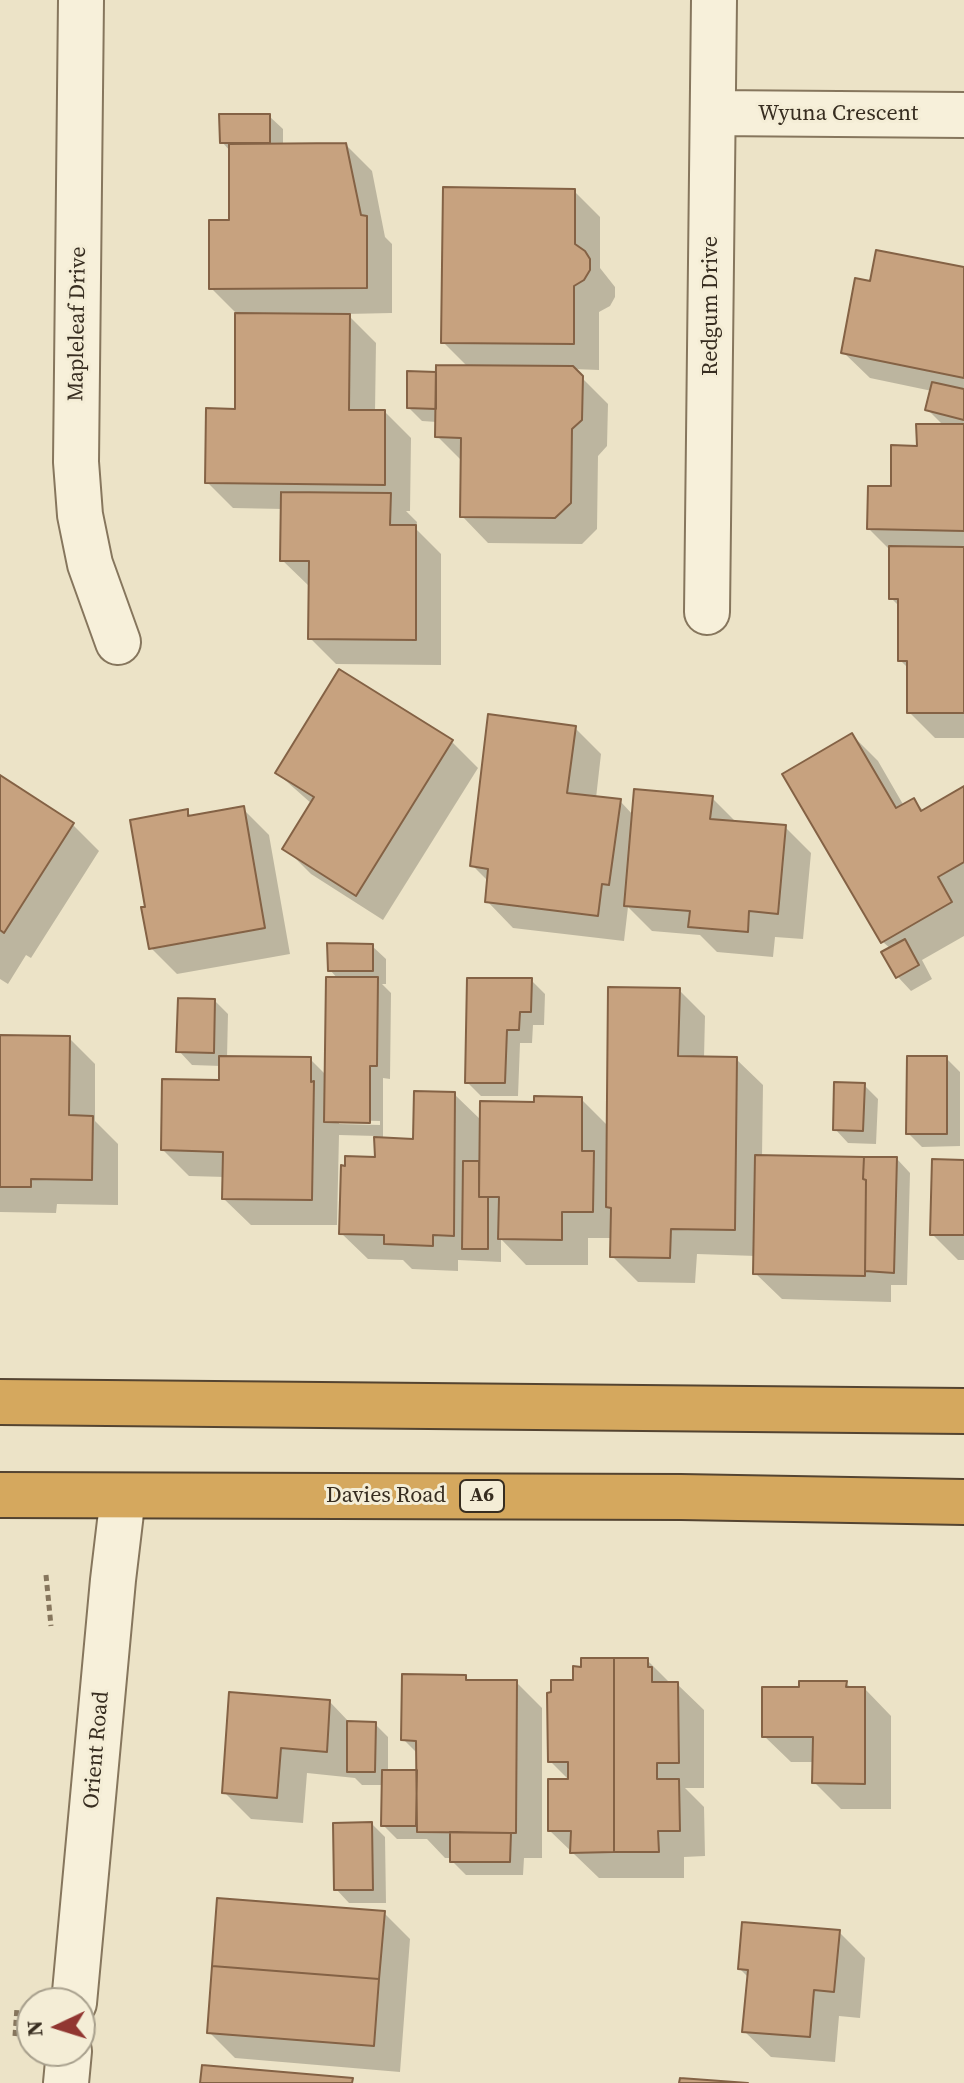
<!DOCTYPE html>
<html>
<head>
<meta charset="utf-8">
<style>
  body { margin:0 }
  #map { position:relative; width:964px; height:2083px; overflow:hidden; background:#ece3c7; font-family:"Source Serif 4",serif }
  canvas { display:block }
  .north { position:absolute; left:16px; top:1987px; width:80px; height:80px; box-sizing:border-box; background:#f4edd6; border:2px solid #a8a08d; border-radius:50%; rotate:266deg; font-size:22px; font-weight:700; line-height:32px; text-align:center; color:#372d20 }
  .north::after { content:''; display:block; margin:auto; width:28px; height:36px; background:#913631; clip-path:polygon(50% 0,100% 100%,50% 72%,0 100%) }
</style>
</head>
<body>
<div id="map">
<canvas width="964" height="2083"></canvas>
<div class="north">N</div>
</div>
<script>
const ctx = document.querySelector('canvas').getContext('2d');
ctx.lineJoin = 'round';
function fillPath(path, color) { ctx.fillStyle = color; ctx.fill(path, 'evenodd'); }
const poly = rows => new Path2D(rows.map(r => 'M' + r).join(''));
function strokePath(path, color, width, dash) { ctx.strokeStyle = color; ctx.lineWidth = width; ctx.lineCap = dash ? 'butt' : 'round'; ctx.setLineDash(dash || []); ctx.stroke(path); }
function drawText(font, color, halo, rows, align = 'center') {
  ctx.font = font + ' "Source Serif 4",serif'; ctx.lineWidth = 6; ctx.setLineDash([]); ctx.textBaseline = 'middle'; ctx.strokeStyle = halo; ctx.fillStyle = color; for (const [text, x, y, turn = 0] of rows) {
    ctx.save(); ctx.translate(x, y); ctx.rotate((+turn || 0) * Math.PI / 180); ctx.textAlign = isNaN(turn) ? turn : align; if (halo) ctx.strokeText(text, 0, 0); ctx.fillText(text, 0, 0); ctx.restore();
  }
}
const shadow = poly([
  [269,116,283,129,283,145,346,145,372,171,385,237,392,244,392,313,347,314,376,343,375,412,385,412,411,438,410,511,406,511,417,522,416,529,441,554,441,665,336,664,310,638,310,587,282,560,283,509,233,508,207,482,237,411,237,314,211,288,231,222,231,152,222,142],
  [574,191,600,217,600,268,615,287,615,297,610,306,599,312,599,370,573,369,608,404,607,446,598,456,597,529,582,544,488,543,462,516,463,462,437,436,437,422,422,421,409,408,438,374,468,367,443,342],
  [964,269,964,738,935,738,909,712,909,669,900,660,900,607,891,598,891,551,869,529,919,448,944,426,928,410,932,391,870,378,843,352,871,284],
  [575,728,601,754,596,798,620,801,634,816,712,798,737,823,785,827,811,853,803,939,775,937,773,957,717,952,700,935,652,931,628,907,624,941,513,928,487,901,489,882,472,865],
  [852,735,878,761,904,806,914,801,924,811,964,788,964,936,922,960,932,979,911,991,898,977,891,949,883,942],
  [452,742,478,768,383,920,311,874,285,848,312,804,277,773],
  [0,777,73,825,99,851,31,958,26,955,8,984,0,979],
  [243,809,269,835,290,954,177,974,151,948,147,909,187,812,193,817],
  [372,946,386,959,386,984,382,984,391,993,390,1079,383,1078,383,1140,415,1141,454,1094,482,1121,536,1104,581,1099,609,1127,679,990,705,1016,704,1058,736,1059,763,1085,762,1157,897,1159,910,1173,907,1285,891,1285,891,1302,782,1299,755,1273,756,1256,697,1254,695,1283,638,1282,612,1256,612,1238,588,1238,588,1265,526,1265,501,1239,501,1262,458,1260,458,1271,412,1269,403,1260,368,1259,341,1233,377,1159,376,1136,339,1135,337,1225,251,1225,224,1199,225,1177,189,1176,163,1150,221,1082,221,1066,192,1065,179,1051,215,1001,228,1014,227,1058,310,1059,327,1076,338,979,330,970],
  [339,1120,380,1121,380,1125,339,1124],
  [531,980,545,994,544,1025,533,1025,532,1043,520,1043,518,1096,481,1096,467,1082],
  [0,1037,69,1038,95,1064,95,1121,118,1144,118,1205,57,1204,56,1213,0,1212],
  [946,1058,960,1072,960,1146,922,1147,908,1133],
  [864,1085,878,1099,876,1144,848,1143,835,1129],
  [964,1162,964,1260,958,1260,932,1234],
  [647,1660,671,1684,677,1684,704,1710,704,1788,685,1788,704,1807,705,1856,684,1857,684,1878,599,1878,550,1831,570,1781,550,1761,575,1682],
  [465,1677,470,1682,516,1682,542,1708,542,1858,524,1858,523,1875,466,1875,452,1861,452,1858,445,1858,427,1839,397,1839,383,1825,384,1785,362,1785,355,1778,307,1773,303,1823,251,1819,224,1792,330,1702,350,1723,375,1724,388,1737,388,1772,419,1775,419,1755,403,1739],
  [846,1683,852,1689,865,1689,891,1716,891,1809,841,1809,814,1782,815,1762,791,1762,764,1736,802,1689],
  [372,1824,385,1837,386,1903,349,1903,336,1889],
  [384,1913,410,1939,400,2072,235,2058,209,2032],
  [839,1932,865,1958,860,2018,839,2016,835,2062,771,2057,744,2031,749,1978,740,1969]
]);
const building = poly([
  [219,114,270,114,270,143,220,143,219,114],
  [346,143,361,215,367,216,367,288,209,289,209,220,229,220,229,144,346,143],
  [443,187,575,189,575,244,585,251,590,259,590,270,584,280,574,286,574,344,441,343,443,187],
  [876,250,964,267,964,378,841,353,855,278,870,281,876,250],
  [235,313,350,314,349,410,385,410,385,485,205,483,206,408,235,409,235,313],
  [436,365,573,366,583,376,582,420,572,429,571,503,555,518,460,517,461,438,435,437,436,365],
  [407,371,436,372,436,409,407,408,407,371],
  [932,382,964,389,964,420,925,410,932,382],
  [916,424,964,424,964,531,867,529,868,486,891,486,891,445,917,446,916,424],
  [281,492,391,493,390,525,416,525,416,640,308,639,309,561,280,561,281,492],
  [889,546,964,547,964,713,907,713,907,661,898,661,898,599,889,599,889,546],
  [339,669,453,740,356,896,282,849,314,797,275,773,339,669],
  [488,714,576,726,567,793,621,799,609,885,602,884,598,916,485,902,488,869,470,866,488,714],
  [852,733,896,808,914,798,921,811,964,786,964,862,938,877,952,902,881,943,782,774,852,733],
  [0,775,74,823,4,933,0,930,0,775],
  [634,789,713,796,710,819,786,825,778,914,749,911,748,932,688,927,690,911,624,906,634,789],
  [244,806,265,928,149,949,141,907,145,907,130,820,188,809,188,816,244,806],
  [905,939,919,965,896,978,881,952,905,939],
  [327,943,373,944,373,971,328,971,327,943],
  [326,977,378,977,377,1066,370,1066,370,1123,324,1122,326,977],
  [467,978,532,978,531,1012,520,1012,519,1030,507,1030,505,1083,465,1083,467,978],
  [608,987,680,988,678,1056,737,1057,735,1230,671,1229,670,1258,610,1257,611,1208,606,1207,608,987],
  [178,998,215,999,214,1053,176,1052,178,998],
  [0,1035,70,1036,69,1115,93,1116,92,1180,31,1179,31,1187,0,1187,0,1035],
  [219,1056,311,1057,311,1082,314,1081,312,1200,222,1199,223,1152,161,1150,162,1079,219,1080,219,1056],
  [907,1056,947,1056,947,1134,906,1134,907,1056],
  [834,1082,865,1083,863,1131,833,1130,834,1082],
  [414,1091,455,1092,454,1236,433,1235,433,1246,384,1244,384,1235,339,1234,341,1165,345,1166,345,1156,375,1157,374,1137,413,1139,414,1091],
  [534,1096,582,1097,582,1151,594,1151,593,1212,562,1212,562,1240,498,1239,499,1197,479,1197,480,1101,534,1102,534,1096],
  [755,1155,864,1157,863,1179,866,1180,865,1276,753,1274,755,1155],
  [864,1157,897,1157,894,1273,865,1271,866,1180,863,1179,864,1157],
  [932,1159,964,1160,964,1235,930,1235,932,1159],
  [463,1161,479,1161,479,1197,488,1197,488,1249,462,1249,463,1161],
  [581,1658,614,1658,614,1852,570,1853,571,1831,548,1831,548,1779,568,1779,568,1762,548,1762,547,1693,551,1692,551,1680,573,1680,573,1666,581,1667,581,1658],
  [614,1658,648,1658,648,1667,652,1667,652,1682,678,1682,679,1763,657,1763,657,1779,679,1779,680,1831,658,1831,659,1852,614,1852,614,1658],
  [402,1674,466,1675,466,1680,517,1680,516,1833,417,1832,416,1741,401,1740,402,1674],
  [799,1681,847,1681,846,1687,865,1687,865,1784,812,1783,813,1737,762,1737,762,1687,799,1687,799,1681],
  [229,1692,330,1700,327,1752,281,1748,277,1798,222,1793,229,1692],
  [347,1721,376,1722,375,1772,347,1772,347,1721],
  [382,1770,417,1770,416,1826,381,1826,382,1770],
  [372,1822,373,1890,334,1890,333,1823,372,1822],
  [450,1832,511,1833,510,1862,450,1862,450,1832],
  [217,1898,385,1911,379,1979,212,1966,217,1898],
  [742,1922,840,1930,834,1992,814,1990,810,2037,742,2032,748,1970,738,1969,742,1922],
  [212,1966,379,1979,374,2046,207,2033,212,1966],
  [202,2065,353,2078,352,2083,200,2083,202,2065],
  [680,2078,748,2083,679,2083,680,2078]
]);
const path = poly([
  [46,1575,51,1626],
  [15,2036,17,2007]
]);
const minor = poly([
  [81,0,76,462,80,515,90,564,118,642],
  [713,113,964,115],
  [707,612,714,0],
  [74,2003,113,1580,123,1496],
  [66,2083,69,2051]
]);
const highway = poly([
  [0,1402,964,1411],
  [0,1495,681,1497,964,1502]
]);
const shields = [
  [482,1496,44]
];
const shieldNames = [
  ["A6",482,1496]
];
const streetNames = [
  ["Wyuna Crescent",838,114],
  ["Redgum Drive",711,306,-90],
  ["Mapleleaf Drive",78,324,-89],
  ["Davies Road",386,1496],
  ["Orient Road",97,1750,-85]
];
fillPath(shadow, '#0003');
fillPath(building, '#c7a27f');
strokePath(building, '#846245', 2);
strokePath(minor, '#86765d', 48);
strokePath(highway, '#544431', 48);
strokePath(path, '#86765d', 5, [6, 4]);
strokePath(minor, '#f7f0da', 44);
strokePath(highway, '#d5a85e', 44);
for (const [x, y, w] of shields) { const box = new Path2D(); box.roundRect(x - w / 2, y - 16, w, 32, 6); ctx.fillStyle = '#f4edd6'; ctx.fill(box); strokePath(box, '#372d20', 2); }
drawText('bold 20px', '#372d20', null, shieldNames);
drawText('22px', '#372d20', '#f4edd6', streetNames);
</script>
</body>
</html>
